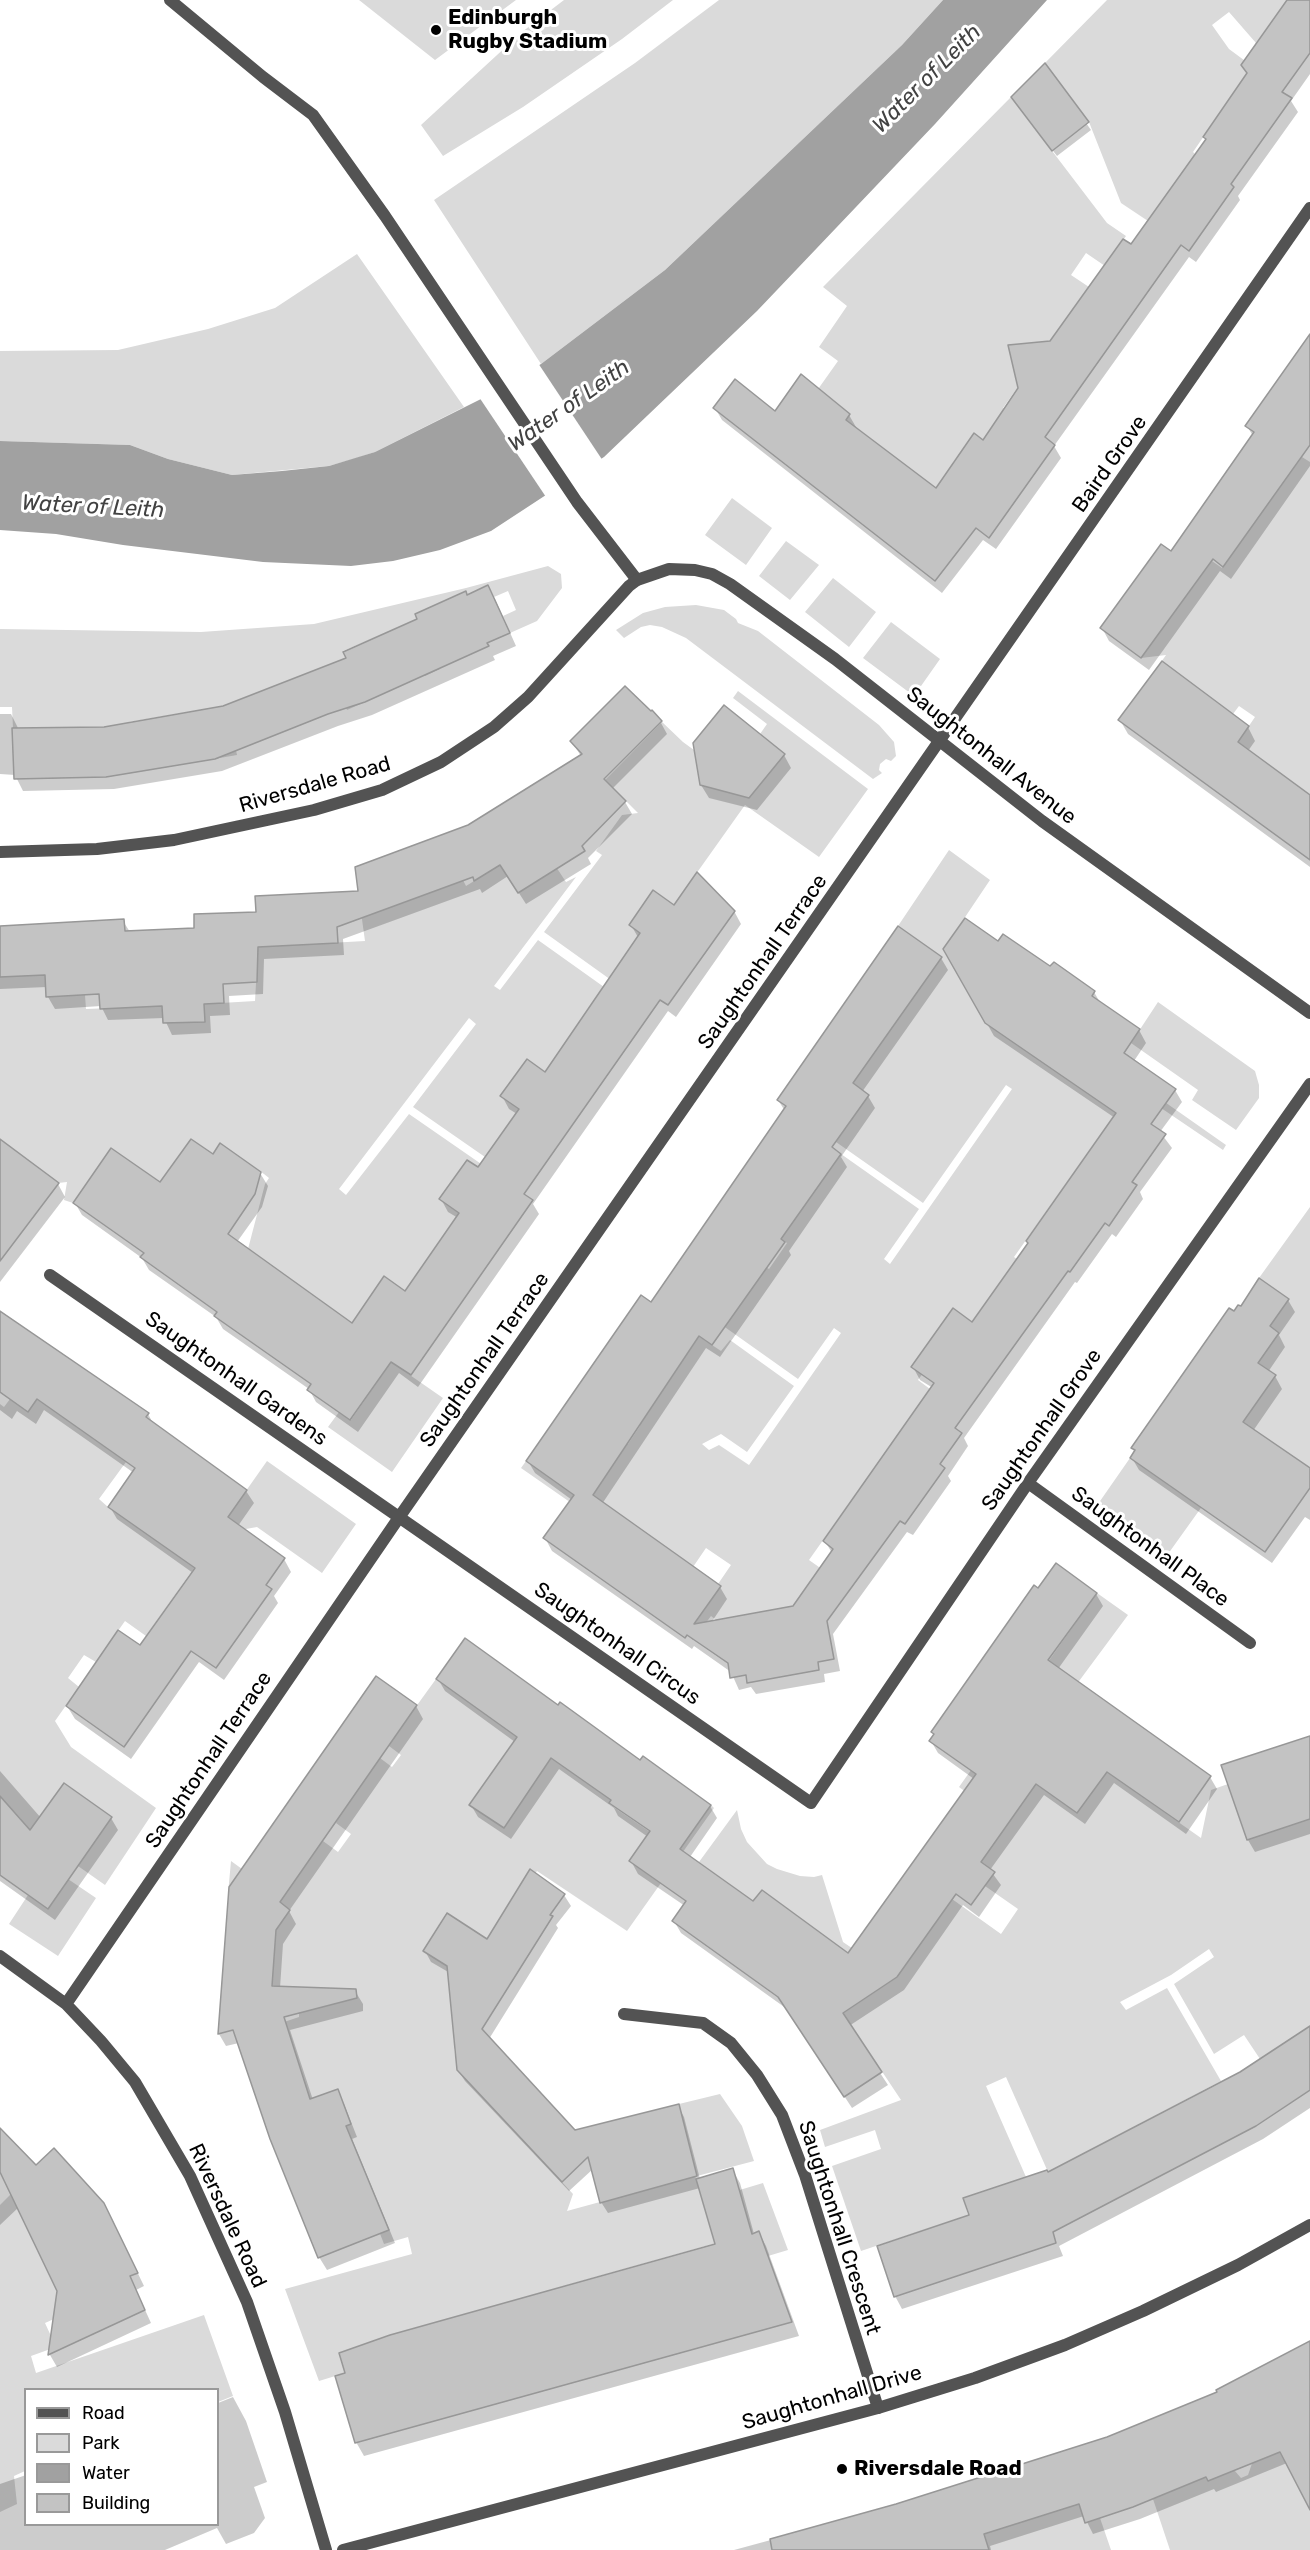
<!DOCTYPE html>
<html>
<head>
<meta charset="utf-8">
<style>
  body { margin:0 }
  #map { position:relative; width:1310px; height:2550px; overflow:hidden; background:#fff; font-family:Rubik,sans-serif }
  canvas { display:block }
  .legend { position:absolute; left:24px; top:2388px; width:195px; height:138px; box-sizing:border-box; background:#fff; border:2px solid #999; margin:0; padding:8px 10px; list-style:none; font-size:18px; color:#000 }
  .legend li { display:flex; align-items:center; gap:12px; height:30px }
  .legend b { width:30px; border:2px solid #999 }
</style>
</head>
<body>
<div id="map">
<canvas width="1310" height="2550"></canvas>
<ul class="legend">
<li><b style="height:8px;background:#535353"></b>Road</li>
<li><b style="height:16px;background:#dadada"></b>Park</li>
<li><b style="height:16px;background:#a1a1a1"></b>Water</li>
<li><b style="height:16px;background:#c3c3c3"></b>Building</li>
</ul>
</div>
<script>
const ctx = document.querySelector('canvas').getContext('2d');
ctx.lineJoin = 'round';
function fillPath(path, color) { ctx.fillStyle = color; ctx.fill(path, 'evenodd'); }
const poly = rows => new Path2D(rows.map(r => 'M' + r).join(''));
function strokePath(path, color, width, dash) { ctx.strokeStyle = color; ctx.lineWidth = width; ctx.lineCap = dash ? 'butt' : 'round'; ctx.setLineDash(dash || []); ctx.stroke(path); }
function drawText(font, color, halo, rows, align = 'center') {
  ctx.font = font + ' Rubik,sans-serif'; ctx.lineWidth = 6; ctx.setLineDash([]); ctx.textBaseline = 'middle'; ctx.strokeStyle = halo; ctx.fillStyle = color; for (const [text, x, y, turn = 0] of rows) {
    ctx.save(); ctx.translate(x, y); ctx.rotate((+turn || 0) * Math.PI / 180); ctx.textAlign = isNaN(turn) ? turn : align; if (halo) ctx.strokeText(text, 0, 0); ctx.fillText(text, 0, 0); ctx.restore();
  }
}
const green = poly([
  [359,0,516,0,435,60],
  [564,0,673,0,622,39,523,107,443,156,421,125,522,32],
  [719,0,943,0,902,45,665,270,541,364,434,200,635,63],
  [1107,0,1287,0,1256,43,1229,12,1212,25,1229,49,1252,66,1193,152,1195,154,1193,157,1148,221,1121,203,1089,122,1045,63],
  [1011,97,1107,223,1126,236,1105,266,1086,253,1071,275,1089,287,1003,408,1013,415,991,445,974,434,952,464,945,522,834,435,850,414,831,398,816,392,838,361,819,347,847,306,823,287],
  [357,254,464,407,375,452,357,458,329,466,232,475,168,459,130,445,0,441,0,351,118,350,208,329,275,308],
  [1302,457,1310,462,1310,795,1238,742,1255,717,1239,706,1221,730,1150,678,1166,655,1141,658,1212,561,1222,568],
  [732,498,772,528,746,565,705,535],
  [786,541,819,565,790,600,759,576],
  [548,566,561,574,562,588,537,621,510,633,503,616,516,610,508,591,494,597,488,585,467,595,466,592,415,614,440,669,425,676,402,626,343,651,365,702,347,710,333,674,236,750,237,755,214,759,205,709,129,722,137,772,92,777,90,727,13,728,12,707,0,707,0,629,201,632,314,624,466,588],
  [833,578,876,612,849,647,805,612],
  [696,605,724,610,736,619,738,623,758,631,879,725,894,742,896,756,891,761,886,759,880,764,879,770,882,773,873,779,686,638,662,627,650,625,641,627,624,638,616,630,643,613,665,607],
  [891,622,940,659,914,696,863,658],
  [738,691,868,789,819,857,745,805,674,905,653,890,649,940,618,985,544,932,602,855,596,851,622,815,638,813,604,779,661,721,683,742,709,761,698,773,702,784,710,788,716,787,726,776,751,795,785,754,760,734,767,724,733,698],
  [539,841,566,882,576,877,494,986,500,990,538,940,604,987,545,1072,527,1059,500,1096,519,1109,485,1157,413,1107,476,1024,469,1018,339,1189,346,1195,409,1114,500,1177,490,1191,467,1160,439,1199,459,1213,405,1291,384,1276,359,1313,370,1321,358,1339,443,1398,392,1472,328,1427,339,1412,351,1420,385,1371,322,1301,248,1249,265,1184,269,1178,264,1174,220,1144,198,1176,208,1222,111,1149,73,1203,64,1200,67,1182,58,1183,0,1154,0,977,45,975,47,997,85,995,86,1009,162,1006,163,1023,204,1022,204,1004,255,1001,258,947,365,941,360,905,463,880,466,886,500,865,513,885,524,889],
  [949,850,990,880,947,944,1124,1052,1142,1065,1132,1079,1226,1145,1223,1150,1133,1089,1014,1257,1051,1283,972,1322,953,1308,924,1349,931,1362,918,1380,930,1389,809,1560,850,1589,836,1607,728,1664,710,1651,726,1628,711,1616,693,1640,687,1635,721,1586,718,1584,731,1565,706,1548,693,1567,600,1523,521,1468,526,1461,610,1431,628,1444,640,1426,622,1413,697,1335,721,1351,730,1340,794,1386,747,1452,721,1434,702,1444,709,1450,719,1445,749,1465,841,1333,834,1328,798,1379,705,1313,734,1314,761,1276,746,1254,769,1269,787,1243,781,1239,841,1154,919,1209,884,1259,890,1264,1012,1089,1006,1085,923,1203,836,1142,869,1095,853,1083,942,957,898,926],
  [1158,1002,1255,1071,1259,1085,1259,1098,1236,1130,1192,1100,1198,1090,1131,1043],
  [1310,1207,1310,1468,1256,1431,1168,1554,1098,1504,1130,1458,1171,1486,1247,1380,1264,1392,1276,1376,1258,1363,1279,1333,1240,1306,1251,1291,1280,1311,1289,1299,1259,1278],
  [10,1399,37,1399,126,1462,99,1499,108,1507,222,1525,267,1461,356,1524,322,1573,257,1527,218,1534,146,1636,125,1621,96,1662,84,1655,68,1678,79,1687,55,1721,71,1747,156,1808,105,1885,78,1866,112,1817,64,1783,0,1874,0,1849,21,1819,0,1796,0,1404,4,1407],
  [1097,1593,1128,1615,1045,1727,1047,1792,1077,1813,1107,1772,1201,1838,1211,1790,1228,1784,1247,1840,1310,1819,1310,2026,1260,2059,1244,2035,1214,2054,1174,1984,1214,1957,1209,1949,1171,1975,1120,2002,1126,2010,1167,1988,1221,2081,1048,2172,1006,2077,986,2086,1026,2177,963,2198,968,2215,861,2251,832,2166,881,2149,875,2130,825,2147,820,2130,901,2100,843,2013,858,2003,799,1917,762,1890,753,1901,699,1862,737,1810,741,1829,747,1842,767,1864,777,1869,800,1876,814,1877,822,1875,843,1942,896,1978,952,1899,1001,1934,1018,1909,985,1886,995,1872,981,1862,1008,1823,959,1787],
  [436,1679,503,1727,533,1687,545,1695,470,1805,530,1743,611,1800,609,1804,650,1832,658,1880,711,1805,714,1808,627,1931,537,1871,524,1888,515,1893,487,1939,446,1913,423,1951,464,1976,452,2016,455,2056,489,2054,562,2182,573,2194,567,2211,695,2176,703,2201,763,2183,788,2250,768,2256,759,2231,574,2283,339,2353,345,2373,319,2381,285,2289,412,2254,408,2237,384,2244,370,2208,378,2205,369,2183,353,2189,310,2099,284,2022,299,2017,299,1987,272,1986,274,1933,290,1910,272,1897,228,1894,231,1861,282,1898,323,1841,338,1852,351,1834,336,1823,341,1813,380,1758,392,1767,401,1755,389,1746,402,1726,361,1697,366,1690,415,1708],
  [68,1879,96,1898,58,1956,9,1924,28,1895,48,1908],
  [720,2094,742,2126,754,2161,697,2176,679,2104],
  [27,2178,60,2203,84,2181,90,2189,83,2306,45,2323,56,2347,31,2356,36,2373,204,2315,233,2396,218,2402,218,2390,26,2390,25,2471,14,2476,17,2504,0,2512,0,2205],
  [1275,2443,1286,2464,1310,2452,1310,2550,1170,2550,1153,2499,1184,2486,1176,2465,1197,2457,1208,2481,1226,2474,1216,2449,1241,2478,1248,2475,1256,2452],
  [1079,2504,1085,2522,1100,2518,1111,2550,989,2550,984,2534]
]);
const water = poly([
  [943,0,1047,0,935,124,757,311,604,457,491,531,440,550,393,561,351,566,263,562,123,545,56,534,0,530,0,441,130,445,168,459,232,475,282,471,329,466,375,452,481,399,541,364,665,270,902,45]
]);
const pier = poly([
  [538,363,603,461,548,500,479,397]
]);
const shadow = poly([
  [1289,0,1310,0,1310,74,1291,101,1298,112,1238,196,1240,200,1196,262,1189,257,1054,446,1061,458,996,549,983,540,942,593,722,420,715,408,849,415,856,427,855,429,936,490,983,442,1051,343,1131,247,1207,141,1205,137,1248,75],
  [1045,65,1091,130,1057,156,1017,104],
  [1310,336,1310,466,1231,579,1220,571,1149,670,1109,641,1102,628,1171,553,1253,436,1247,426],
  [467,596,495,599,516,646,493,656,495,660,372,715,338,726,222,771,114,789,23,791,15,775,0,774,0,714,11,714,19,730,104,728,223,708,348,659],
  [625,688,597,783,600,785,661,723,667,734,612,789,625,802,632,814,588,858,591,864,526,904,508,876,482,893,480,889,343,939,344,955,264,959,263,994,229,996,230,1015,210,1016,211,1033,172,1035,164,1018,108,1020,101,1006,55,1009,48,997,47,987,0,989,0,928,123,921,130,932,196,929,258,913,360,892,581,756,572,742],
  [1120,720,1248,727,1255,741,1248,751,1310,797,1310,867,1128,734],
  [784,755,791,768,757,810,709,798,701,785],
  [674,907,734,911,741,924,676,1017,668,1011,533,1204,539,1214,418,1387,399,1373,358,1432,316,1402,309,1389,223,1329,216,1317,149,1270,142,1258,82,1215,75,1203,160,1184,213,1157,260,1173,268,1186,262,1207,237,1242,352,1325,405,1293,458,1218,448,1212,441,1199,478,1170,517,1114,509,1109,502,1096,545,1074,639,939,631,925],
  [999,943,1094,992,1101,1004,1139,1030,1146,1043,1134,1061,1175,1090,1182,1102,1160,1132,1172,1148,1140,1192,1143,1199,1116,1237,1112,1234,1077,1283,1075,1282,964,1438,968,1446,948,1476,951,1481,913,1535,907,1532,833,1634,840,1671,824,1674,825,1682,756,1694,751,1687,739,1690,731,1672,694,1646,692,1649,552,1551,545,1538,572,1500,535,1473,528,1461,651,1304,785,1111,778,1100,941,958,948,970,862,1092,868,1096,875,1108,841,1157,847,1167,789,1251,791,1255,720,1357,706,1348,602,1504,720,1587,727,1599,711,1623,794,1607,832,1553,825,1541,933,1388,920,1380,913,1367,973,1324,1115,1118,994,1036,945,949],
  [0,1157,58,1184,65,1197,0,1282],
  [1288,1300,1295,1312,1279,1335,1285,1347,1268,1372,1275,1376,1282,1389,1253,1431,1310,1470,1310,1520,1305,1517,1272,1563,1139,1470,1132,1458,1135,1452,1132,1448,1234,1313],
  [0,1314,148,1414,154,1425,246,1491,254,1503,238,1526,284,1559,291,1572,274,1596,278,1603,224,1680,199,1662,131,1759,75,1719,67,1706,140,1647,193,1573,117,1519,110,1507,134,1473,44,1410,36,1424,17,1411,12,1419,0,1410],
  [1038,1590,1096,1594,1103,1606,1058,1669,1210,1777,1217,1789,1186,1834,1114,1783,1085,1824,1044,1795,990,1870,1001,1885,979,1917,963,1905,904,1990,849,2026,888,2085,852,2108,787,2009,681,1933,674,1921,685,1906,638,1874,631,1861,648,1837,618,1816,614,1808,559,1769,511,1839,478,1817,471,1805,515,1742,445,1691,438,1679,558,1707,710,1806,717,1818,690,1857,753,1903,849,1955,974,1779,938,1753,931,1741,934,1736,932,1732],
  [416,1706,423,1719,289,1911,296,1924,283,1944,280,1988,355,1991,363,2004,363,2011,290,2030,313,2100,337,2091,344,2104,357,2137,352,2139,395,2243,327,2270,319,2257,239,2043,226,2046,219,2034,230,1887],
  [1310,1737,1310,1834,1255,1852,1248,1840],
  [0,1771,41,1818,111,1818,118,1830,55,1920,0,1881],
  [531,1871,564,1895,571,1906,556,1925,558,1928,489,2039,575,2132,678,2106,684,2117,700,2179,732,2169,740,2183,754,2234,759,2233,766,2246,799,2336,364,2456,356,2442,717,2245,700,2188,608,2213,601,2202,593,2169,569,2191,465,2081,458,2070,450,1973,431,1962,425,1951,488,1941],
  [1310,2027,1310,2108,1263,2139,1059,2246,1063,2256,902,2309,895,2296,970,2216,1240,2073],
  [0,2130,36,2167,111,2218,144,2286,136,2290,151,2323,57,2367,50,2355,59,2291,19,2207,0,2225],
  [1310,2342,1310,2468,1287,2463,1216,2492,1214,2489,1140,2519,1093,2534,1084,2516,990,2546,991,2550,734,2550,896,2506,1108,2438,1219,2393],
  [233,2397,246,2421,267,2482,254,2487,265,2518,254,2533,226,2544,217,2528,165,2550,0,2550,0,2484,26,2475,26,2524,218,2524,218,2403]
]);
const building = poly([
  [1287,0,1310,0,1310,53,1282,92,1292,98,1231,184,1234,187,1189,251,1181,245,1045,437,1055,445,989,538,976,528,935,581,713,408,735,379,775,411,801,374,850,414,846,420,936,488,974,433,983,440,1018,388,1008,345,1050,341,1123,239,1131,244,1206,139,1203,137,1247,73,1241,65,1287,0],
  [1045,63,1089,122,1052,151,1011,97,1045,63],
  [1310,334,1310,445,1223,567,1213,559,1141,658,1100,628,1161,544,1171,551,1254,432,1245,426,1310,334],
  [488,585,510,633,487,643,489,646,365,702,328,714,215,759,106,777,14,779,12,728,104,727,223,706,346,658,343,652,417,619,415,614,466,591,467,595,488,585],
  [1162,661,1249,726,1238,742,1310,795,1310,860,1118,720,1162,661],
  [625,686,651,711,652,710,662,721,604,779,626,801,582,846,585,851,518,893,500,865,474,881,473,877,337,927,338,943,258,947,257,982,223,984,224,1003,204,1004,205,1022,163,1023,162,1006,100,1009,99,994,46,997,45,975,0,977,0,926,124,919,125,931,194,928,194,914,256,912,255,896,358,891,355,867,468,825,582,754,570,741,625,686],
  [724,705,785,754,749,798,700,785,693,743,724,705],
  [697,872,735,911,668,1005,660,1000,524,1194,533,1200,411,1375,391,1362,350,1420,307,1390,311,1384,214,1316,217,1312,140,1257,144,1253,73,1203,111,1148,160,1182,191,1139,213,1154,220,1143,261,1172,255,1194,228,1234,352,1323,384,1276,405,1291,459,1213,439,1199,467,1160,478,1167,519,1109,500,1096,527,1059,545,1072,640,933,629,925,653,890,674,905,697,872],
  [965,918,998,941,1003,934,1050,966,1054,962,1095,991,1092,996,1140,1029,1124,1053,1176,1089,1151,1124,1166,1134,1132,1182,1137,1185,1109,1226,1105,1223,1070,1272,1068,1271,955,1428,962,1433,940,1464,945,1468,905,1524,900,1521,827,1621,834,1659,818,1662,819,1670,747,1683,746,1675,730,1678,728,1663,687,1635,685,1638,543,1538,574,1495,526,1461,641,1295,651,1302,786,1106,777,1100,898,926,942,957,853,1083,869,1095,832,1147,841,1154,781,1239,785,1242,712,1345,699,1336,593,1495,721,1586,694,1624,793,1606,833,1549,823,1541,934,1383,911,1367,953,1308,972,1322,1028,1243,1026,1241,1116,1113,985,1023,943,949,965,918],
  [0,1139,59,1183,0,1261,0,1139],
  [1259,1278,1289,1299,1270,1326,1279,1333,1258,1363,1276,1375,1243,1422,1310,1468,1310,1488,1265,1552,1130,1458,1135,1450,1131,1448,1229,1308,1234,1311,1238,1305,1241,1306,1259,1278],
  [0,1311,149,1413,146,1417,247,1490,228,1517,285,1558,266,1585,272,1589,216,1668,191,1651,124,1747,66,1706,118,1630,140,1645,195,1568,108,1507,135,1468,37,1399,28,1412,0,1392,0,1311],
  [1056,1563,1097,1593,1048,1660,1211,1776,1179,1822,1107,1772,1077,1813,1036,1784,981,1862,995,1872,971,1905,956,1894,897,1977,843,2013,882,2072,844,2097,778,1997,672,1921,686,1901,629,1861,650,1831,609,1803,611,1800,551,1758,504,1828,469,1805,517,1737,436,1679,465,1638,558,1705,560,1702,640,1760,643,1756,711,1805,680,1849,753,1901,762,1890,848,1953,976,1774,929,1741,934,1734,931,1732,1034,1585,1038,1588,1056,1563],
  [376,1676,417,1705,280,1902,290,1910,276,1930,272,1986,356,1989,357,1998,284,2017,310,2099,338,2089,351,2124,346,2126,389,2230,318,2258,270,2139,233,2030,218,2034,229,1887,376,1676],
  [1310,1736,1310,1819,1247,1840,1221,1765,1310,1736],
  [64,1783,112,1817,48,1909,0,1875,0,1796,30,1830,64,1783],
  [530,1869,565,1894,550,1915,553,1916,482,2029,575,2130,679,2104,697,2176,600,2203,588,2157,562,2182,457,2070,447,1966,423,1951,447,1913,487,1939,530,1869],
  [1310,2026,1310,2090,1256,2126,1053,2232,1056,2243,894,2297,877,2246,969,2215,963,2198,1047,2170,1048,2172,1240,2072,1310,2026],
  [0,2128,36,2165,54,2148,104,2203,138,2273,130,2276,145,2310,48,2355,57,2291,0,2172,0,2128],
  [733,2168,752,2234,759,2231,792,2322,355,2443,335,2376,345,2373,339,2353,390,2335,715,2244,696,2179,733,2168],
  [1310,2341,1310,2510,1280,2452,1208,2481,1206,2477,1133,2507,1085,2523,1079,2504,984,2534,989,2550,772,2550,770,2539,896,2504,1107,2437,1217,2392,1216,2390,1310,2341]
]);
const service = poly([
  [170,0,263,77,313,115,385,216,577,502,637,580]
]);
const minor = poly([
  [0,852,97,849,174,840,314,810,382,790,441,762,494,727,528,697,629,586,637,580,669,569,695,570,712,574,730,584,835,659,1042,821,1310,1013],
  [50,1275,811,1803,1028,1483,1310,1084],
  [1028,1483,1250,1643],
  [0,1956,66,2004,101,2041,135,2082,190,2176,247,2302,285,2412,326,2550],
  [66,2004,400,1516,1310,208],
  [624,2014,703,2023,731,2043,757,2075,782,2115,805,2175,878,2408]
]);
const tertiary = poly([
  [343,2550,878,2408,975,2378,1065,2345,1143,2311,1238,2265,1310,2225]
]);
const markers = [
  [436,30,6,"#000"],
  [842,2469,6,"#000"]
];
const poiNames = [
  ["Edinburgh",448,18],
  ["Rugby Stadium",448,42],
  ["Riversdale Road",854,2469]
];
const streetNames = [
  ["Baird Grove",1110,464,-55],
  ["Saughtonhall Avenue",991,756,38],
  ["Riversdale Road",315,785,-16],
  ["Saughtonhall Terrace",763,962,-55],
  ["Saughtonhall Terrace",485,1360,-55],
  ["Saughtonhall Gardens",236,1379,35],
  ["Saughtonhall Grove",1042,1430,-55],
  ["Saughtonhall Place",1150,1547,36],
  ["Saughtonhall Circus",617,1644,35],
  ["Saughtonhall Terrace",209,1760,-56],
  ["Riversdale Road",227,2216,65],
  ["Saughtonhall Crescent",839,2228,72],
  ["Saughtonhall Drive",832,2398,-16]
];
const waterNames = [
  ["Water of Leith",927,79,-45],
  ["Water of Leith",569,406,-35],
  ["Water of Leith",93,507,3]
];
fillPath(green, '#dadada');
fillPath(water, '#a1a1a1');
fillPath(pier, '#fff');
fillPath(shadow, '#0003');
fillPath(building, '#c3c3c3');
strokePath(building, '#979797', 1.5);
strokePath(service, '#535353', 12);
strokePath(minor, '#535353', 12);
strokePath(tertiary, '#535353', 12);
for (const [x, y, r, color] of markers) { const dot = new Path2D(); dot.arc(x, y, r, 0, 2 * Math.PI); ctx.fillStyle = color; ctx.fill(dot); strokePath(dot, '#fff', 2); }
drawText('bold 21px', '#000', '#fff', poiNames, 'left');
drawText('21px', '#000', '#fff', streetNames);
drawText('italic 22px', '#424242', '#fff', waterNames);
</script>
</body>
</html>
